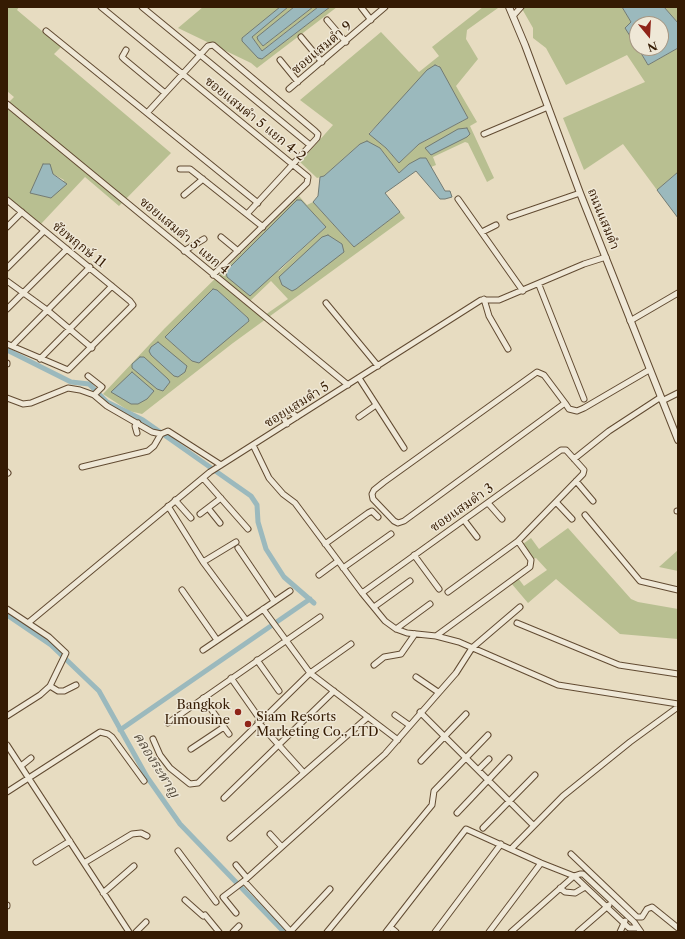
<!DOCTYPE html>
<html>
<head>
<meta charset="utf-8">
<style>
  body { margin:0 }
  #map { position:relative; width:685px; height:939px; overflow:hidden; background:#e7dcc1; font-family:"Libre Caslon Text",serif }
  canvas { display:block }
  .frame { position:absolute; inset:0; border:8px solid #351b03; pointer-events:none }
  .north { position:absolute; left:629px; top:16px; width:40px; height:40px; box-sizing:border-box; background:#efe8d7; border:1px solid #a59682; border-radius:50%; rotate:162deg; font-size:11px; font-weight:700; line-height:16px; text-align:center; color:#351b03 }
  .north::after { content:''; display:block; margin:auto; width:14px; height:18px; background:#8f2418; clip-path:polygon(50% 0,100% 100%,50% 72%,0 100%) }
</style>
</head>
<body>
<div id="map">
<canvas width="685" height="939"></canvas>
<div class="frame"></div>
<div class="north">N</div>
</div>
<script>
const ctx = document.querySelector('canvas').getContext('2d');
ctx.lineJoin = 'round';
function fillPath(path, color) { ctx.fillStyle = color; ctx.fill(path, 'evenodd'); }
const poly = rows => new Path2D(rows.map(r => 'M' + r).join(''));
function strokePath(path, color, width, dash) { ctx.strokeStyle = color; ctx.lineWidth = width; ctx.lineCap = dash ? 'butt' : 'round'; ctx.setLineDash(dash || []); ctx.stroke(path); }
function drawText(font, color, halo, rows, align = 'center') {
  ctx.font = font + ' "Libre Caslon Text","Noto Serif Thai",serif'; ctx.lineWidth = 3; ctx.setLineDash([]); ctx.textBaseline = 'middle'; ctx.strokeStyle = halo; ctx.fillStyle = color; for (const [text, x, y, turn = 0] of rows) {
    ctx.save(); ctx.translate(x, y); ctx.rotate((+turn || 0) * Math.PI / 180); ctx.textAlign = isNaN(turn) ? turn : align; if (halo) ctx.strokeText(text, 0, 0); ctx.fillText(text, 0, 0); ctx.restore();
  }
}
const green = poly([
  [7,7,19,7,17,10,61,47,54,54,171,153,119,206,85,177,40,225,7,197,7,104,14,97,7,91],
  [53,174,64,180,51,198,31,193,36,181],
  [203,7,280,7,242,39,262,59,330,7,337,7,257,68,251,63,178,28],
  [288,7,294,7,258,37,258,40,263,46,313,7,318,7,262,51,252,37,253,35],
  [483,7,498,8,467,30,466,39,478,59,456,86,477,122,470,126,494,178,487,182,468,143,465,142,433,157,436,165,431,167,426,158,409,164,399,173,380,148,360,144,324,176,317,178,300,162,333,125,300,100,381,32,419,72,439,56,432,47],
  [438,65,468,118,419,144,399,163,386,148,369,133],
  [521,7,622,7,631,22,626,28,648,65,678,48,678,172,657,190,623,144,584,170,563,118,645,82,627,55,566,85,546,48,533,38,533,28],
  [664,7,678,7,678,23],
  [299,196,307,205,313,202,354,247,400,212,405,218,233,343,142,414,129,411,103,394,165,328],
  [297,200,301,200,326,227,279,271,226,273],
  [271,281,288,299,265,315,250,301],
  [213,289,217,290,248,318,249,321,192,361,165,337],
  [568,528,631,599,638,602,678,609,678,639,620,634,556,579,528,603,511,583,518,578,524,586,547,570,536,558,533,559,523,544,531,538,539,549],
  [678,550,678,571,659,567]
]);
const water = poly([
  [280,7,288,7,252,37,262,51,318,7,330,7,262,59,258,58,242,41,242,38,280,7],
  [294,7,313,7,263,46,258,40,257,37,294,7],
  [622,7,664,7,678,23,678,48,648,65,638,48,661,48,661,24,637,24,637,47,625,28,631,22,622,7],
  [435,65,440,67,468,118,419,144,399,163,386,148,369,134,427,70,435,65],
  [467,128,470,134,467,137,431,155,425,148,458,129,467,128],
  [367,141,380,148,399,173,409,164,420,158,426,158,445,191,450,191,452,197,445,199,440,199,416,171,385,193,400,212,354,247,313,202,318,196,320,177,324,176,360,144,367,141],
  [43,164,50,164,53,174,67,184,51,198,30,193,43,164],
  [678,172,678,218,657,190,678,172],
  [297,200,301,200,326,227,250,296,227,277,226,271,297,200],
  [328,235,342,244,344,252,296,289,292,291,282,285,279,277,322,237,328,235],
  [213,289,217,290,248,318,249,321,199,363,192,361,165,337,213,289],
  [158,342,187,366,185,372,178,377,174,376,151,355,149,351,151,347,158,342],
  [140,357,144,357,168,379,170,382,163,391,157,389,132,368,132,364,140,357],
  [132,372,154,391,147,399,138,404,131,404,111,392,132,372]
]);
const canal = poly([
  [7,350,71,382,89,384,107,402,143,420,251,496,257,505,258,522,266,549,284,577,314,603],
  [7,615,51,645,99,691,147,777,180,824,284,932],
  [120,730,310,599]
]);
const minor = poly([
  [101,7,308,177,307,183,303,187,213,275],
  [142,7,310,145],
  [361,7,371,20],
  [513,16,521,7],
  [327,20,346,42],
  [46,31,258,203],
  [301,37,322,62],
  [126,50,122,57,124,59,165,93],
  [280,60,298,82],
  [289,89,385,7],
  [7,104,348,385],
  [147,113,200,55,208,46,213,45,315,131,318,134,317,138,247,214],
  [484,134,548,107],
  [180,169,190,169,263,227],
  [184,195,203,179],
  [458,199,523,291],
  [7,200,130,301,133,305,68,370,7,344],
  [510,217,580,193],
  [7,227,22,212],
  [482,232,496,225],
  [221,237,238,251],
  [184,251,204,239],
  [7,268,44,231],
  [7,281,47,310,92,348],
  [539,285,584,399],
  [484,299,489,316,508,349],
  [326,303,378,366],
  [7,309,67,249],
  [630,321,678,293],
  [13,345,90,267],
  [40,359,112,286],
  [7,364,7,363],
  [88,376,102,387,94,395],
  [359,378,404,448],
  [7,398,23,404,31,403,68,388,80,390,94,395,107,406,152,432,161,434],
  [662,401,678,393],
  [565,403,404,521,398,523,394,521,373,499,372,494,374,490,384,482,537,372,544,375,565,403,569,409,577,411,584,408,649,370],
  [359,417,376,405],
  [287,424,282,415,284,412,291,412,297,417],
  [137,433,135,426,138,423],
  [253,445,269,478,283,494,295,503,362,593,385,621,396,629,407,633,436,636,459,642,558,685,678,704],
  [574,459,609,431,661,397],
  [82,467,148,451,154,446,161,434,168,431,221,465],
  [7,472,8,473],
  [203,478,248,529],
  [576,481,593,501],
  [175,500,191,518],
  [556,502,572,519],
  [488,503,502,519],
  [168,506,203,562,246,620],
  [208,508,220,523],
  [677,511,678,511],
  [200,514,221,498],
  [585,515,640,581,678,590],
  [464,520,477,537],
  [325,544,368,513,372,511,378,517],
  [238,548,274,601],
  [414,555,439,589],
  [203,562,236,542],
  [343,568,391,534],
  [319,575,338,561],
  [182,590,217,640],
  [362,593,561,450,566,450,584,470,583,474,518,541,448,592],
  [374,607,410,581],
  [7,609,49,637,66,653,50,686,40,695,7,716],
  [263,609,310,673,398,740],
  [28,623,210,472,481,300,499,300,584,264,606,257],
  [517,623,619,665,678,674],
  [396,629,430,604],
  [436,636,530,567,531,560,518,541],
  [203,650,290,591],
  [257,660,279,691],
  [374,665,384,657,401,654,415,634],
  [416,677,438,692],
  [231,678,257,715],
  [50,686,58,691,64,691,76,685],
  [203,698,229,734],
  [420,712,533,825],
  [395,715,409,725],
  [258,722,304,773],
  [168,723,320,617],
  [153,739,160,755,170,768,190,784,198,783,310,673,351,644],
  [7,745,129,932],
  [191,749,224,727],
  [421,761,466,714],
  [21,766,31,758],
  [478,770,489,759],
  [7,792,100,732,108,734,112,737,144,781],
  [224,798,334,691],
  [457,813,509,758],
  [483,828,535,775],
  [270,834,281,846],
  [230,838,368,717],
  [513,847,563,796,630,742,678,707],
  [178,851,216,902],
  [571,854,637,917,642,917,647,909,652,907,678,928],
  [36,862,70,841],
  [84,863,132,834,141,833,147,836],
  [236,865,247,878],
  [244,881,291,932],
  [560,888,565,892,575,893,585,887],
  [103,893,134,866],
  [185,900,203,916],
  [7,906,7,905],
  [236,913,223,897,244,881,385,754,456,673,472,648,520,607],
  [205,915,219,932],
  [390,927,396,932],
  [136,932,146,922],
  [233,932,239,926],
  [290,932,330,889],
  [327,932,432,805,434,791,488,735],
  [386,932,466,829,541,863,574,876,629,928,637,928],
  [435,932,501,844],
  [489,932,541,863],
  [511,932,574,876,580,874,583,874,634,922,641,932],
  [578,932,609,905],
  [620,932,625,921]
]);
const tertiary = poly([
  [509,7,525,45,580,193,678,440]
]);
const markers = [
  [238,712,4,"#8f2418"],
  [248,724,4,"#8f2418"]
];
const streetNames = [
  ["ซอยแสมดำ 9",322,48,-40],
  ["ซอยแสมดำ 5 แยก 4-2",255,119,39],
  ["ถนนแสมดำ",603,219,68],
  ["ซอยแสมดำ 5 แยก 4",184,236,40],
  ["ชัยพฤกษ์ 11",79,245,39],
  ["ซอยแสมดำ 5",297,405,-32],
  ["ซอยแสมดำ 3",462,508,-35]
];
const poiNames = [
  ["Bangkok",230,705],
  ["Limousine",230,720],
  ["Siam Resorts",256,717,"left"],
  ["Marketing Co., LTD",256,732,"left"]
];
const waterNames = [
  ["คลองระหาญ",156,765,58]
];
fillPath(green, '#b8bf91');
fillPath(water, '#9bb9bd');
strokePath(water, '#727a73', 1);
strokePath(canal, '#9bb9bd', 5);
strokePath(minor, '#624b32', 7);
strokePath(tertiary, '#624b32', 8);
strokePath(minor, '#efe8d7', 5);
strokePath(tertiary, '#efe8d7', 6);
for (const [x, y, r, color] of markers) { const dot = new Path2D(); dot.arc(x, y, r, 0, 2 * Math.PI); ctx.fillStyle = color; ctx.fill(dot); strokePath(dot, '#efe8d7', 1.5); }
drawText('13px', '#351b03', '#efe8d7', streetNames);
drawText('13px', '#351b03', '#efe8d7', poiNames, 'right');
drawText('italic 14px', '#544a3b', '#efe8d7', waterNames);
</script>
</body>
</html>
